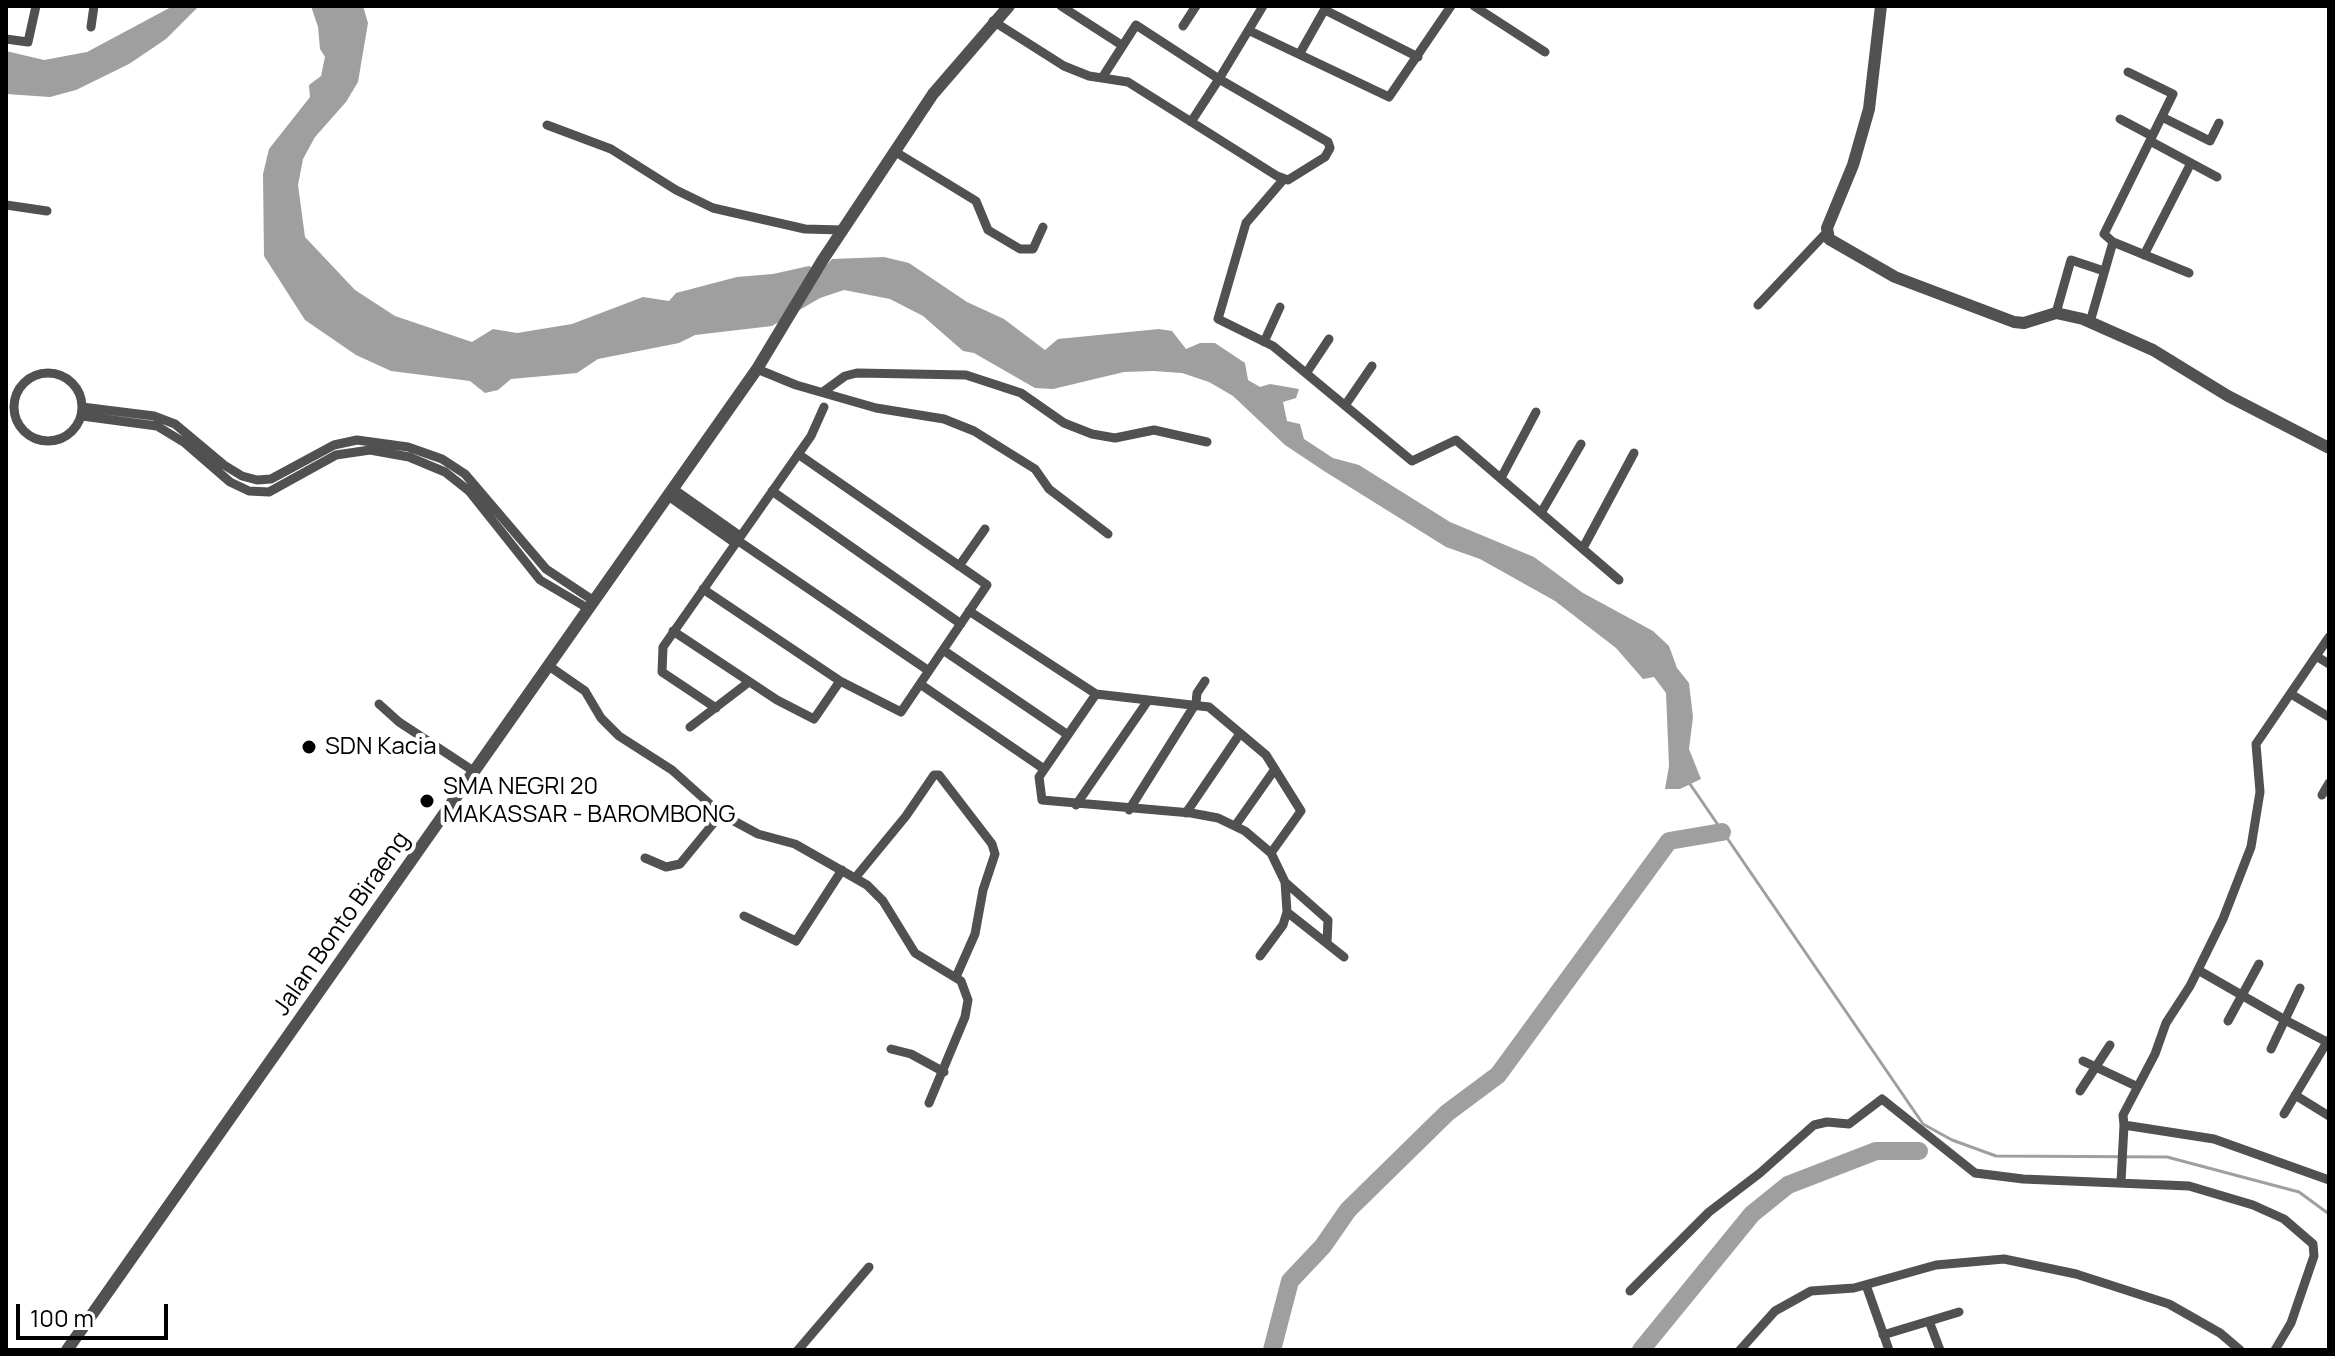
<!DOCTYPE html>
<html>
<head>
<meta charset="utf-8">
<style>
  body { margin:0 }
  #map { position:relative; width:2335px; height:1356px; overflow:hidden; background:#fff; font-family:Manrope,sans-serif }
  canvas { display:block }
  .frame { position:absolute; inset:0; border:8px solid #000; pointer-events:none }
  .scale { position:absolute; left:16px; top:1304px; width:152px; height:36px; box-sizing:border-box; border:4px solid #000; border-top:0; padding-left:10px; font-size:24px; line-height:28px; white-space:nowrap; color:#000; -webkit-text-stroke:6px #fff; paint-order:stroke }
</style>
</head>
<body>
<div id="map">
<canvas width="2335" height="1356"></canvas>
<div class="frame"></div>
<div class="scale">100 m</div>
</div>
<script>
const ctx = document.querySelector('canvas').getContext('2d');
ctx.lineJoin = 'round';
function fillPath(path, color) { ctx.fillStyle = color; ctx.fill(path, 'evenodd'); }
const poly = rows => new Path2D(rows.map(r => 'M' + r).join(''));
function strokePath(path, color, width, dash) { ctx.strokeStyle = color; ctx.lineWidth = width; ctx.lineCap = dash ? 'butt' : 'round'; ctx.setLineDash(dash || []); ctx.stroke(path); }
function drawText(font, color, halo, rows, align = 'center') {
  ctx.font = font + ' Manrope,sans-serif'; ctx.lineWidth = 8; ctx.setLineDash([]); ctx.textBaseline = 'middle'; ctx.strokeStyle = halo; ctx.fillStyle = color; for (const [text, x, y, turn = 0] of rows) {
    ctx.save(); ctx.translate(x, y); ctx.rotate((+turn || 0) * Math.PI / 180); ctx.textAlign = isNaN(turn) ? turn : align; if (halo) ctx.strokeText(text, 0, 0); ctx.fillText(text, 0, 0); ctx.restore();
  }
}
const water = poly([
  [173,6,199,6,166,39,129,64,76,90,50,97,6,94,6,51,44,60,87,52],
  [311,6,363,6,368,23,358,82,346,102,315,137,303,159,298,185,305,237,355,290,395,316,472,342,493,329,517,333,572,324,643,297,669,301,676,293,737,277,773,274,809,266,820,272,832,259,884,257,909,263,967,302,1004,319,1045,350,1058,339,1159,329,1172,331,1186,349,1200,343,1215,343,1245,363,1248,380,1260,387,1270,384,1299,389,1296,398,1283,402,1287,421,1300,424,1304,439,1333,458,1359,465,1450,522,1534,557,1583,593,1653,631,1669,646,1677,668,1689,683,1693,717,1689,749,1701,779,1680,789,1665,789,1669,766,1666,693,1654,677,1643,679,1616,648,1555,601,1480,559,1446,547,1324,471,1285,445,1233,396,1209,382,1182,373,1153,371,1124,372,1053,389,1035,388,974,353,963,351,923,316,890,299,844,290,820,298,772,326,695,335,679,343,598,359,577,373,511,379,498,390,485,393,470,381,391,371,356,355,305,320,264,256,263,174,269,149,310,97,309,85,321,76,325,57,320,49,318,27]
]);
const stream = poly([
  [1690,784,1923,1124,1952,1140,1996,1156,2167,1157,2299,1192,2329,1214]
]);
const river = poly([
  [1272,1350,1290,1281,1323,1246,1348,1210,1447,1113,1498,1075,1669,841,1722,832],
  [1641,1350,1752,1214,1788,1185,1876,1151,1919,1151]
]);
const minor = poly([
  [1061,6,1120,44],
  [1474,6,1545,52],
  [1325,10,1418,57],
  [993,21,1064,66,1089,76,1128,82,1277,176,1288,180,1325,157,1330,148,1328,142,1219,79,1263,6],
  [1183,26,1196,6],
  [91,27,94,6],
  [1250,31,1389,97,1451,6],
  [6,39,28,42,36,6],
  [1300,53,1326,7],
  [1102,78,1136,25,1219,79,1191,122],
  [2162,117,2210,141,2219,123],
  [2120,119,2152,136],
  [547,125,611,149,676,190,713,208,805,229,843,230],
  [2150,141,2217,177],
  [894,151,976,201,988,230,1020,249,1033,249,1043,227],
  [1283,180,1246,223,1218,319,1273,346,1412,461,1456,440,1619,580],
  [6,205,47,211],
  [2113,242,2189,273],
  [2144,255,2191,163],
  [1758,305,1826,233],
  [2056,313,2071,260,2104,271],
  [2090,322,2113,242,2104,234,2173,94,2128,72],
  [1264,342,1280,307],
  [757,369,796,385,876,408,944,419,974,431,1035,469,1049,489,1108,534],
  [1307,372,1329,339],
  '14 407a34 34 0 1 1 68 0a34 34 0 1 1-68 0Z',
  [823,392,845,376,857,373,966,375,1021,393,1064,423,1092,434,1115,438,1154,430,1207,442],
  [1346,404,1372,366],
  [82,407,154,416,175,424,224,465,242,476,257,480,271,479,334,445,357,440,408,447,442,459,465,474,546,569,594,601],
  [82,416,157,426,185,443,230,482,249,491,269,492,336,455,370,450,409,457,445,472,469,491,540,580,589,609],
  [1501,478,1536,412],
  [672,488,740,536],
  [772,491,961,624],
  [667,495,735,543],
  [1541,513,1581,444],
  [737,540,929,671],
  [1583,548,1634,453],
  [959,566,985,529],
  [703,589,840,681,901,712,987,585,798,454],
  [969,611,1096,694,1209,707,1266,755,1301,811,1271,853],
  [673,631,777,700,814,719,840,681],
  [2329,637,2256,744,2260,792,2251,847,2223,919,2190,986,2166,1023,2155,1054,2123,1115,2124,1125,2214,1139,2329,1180],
  [943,650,1068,735],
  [2316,656,2329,664],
  [549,666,585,691,601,718,619,736,672,770,721,814,758,834,795,844,867,885,883,901,915,953,961,981,968,1000,965,1017,929,1103],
  [920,684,1044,769],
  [1096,694,1039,777,1042,800,1191,813,1218,818,1245,831,1271,853,1285,882,1287,912,1283,925,1260,956],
  [2291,694,2329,717],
  [379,704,399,722,475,772],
  [716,708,662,672,663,647,811,436,824,407],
  [690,727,749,682],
  [2322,795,2329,783],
  [1076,805,1147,702],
  [1129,810,1196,703,1197,693,1205,681],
  [1186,813,1239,735],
  [1235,826,1275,769],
  [645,858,666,867,680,864,721,814],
  [855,878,906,816,934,775,939,775,992,844,995,854,983,890,975,934,956,977],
  [1285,882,1328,920,1327,943],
  [1287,912,1344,957],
  [744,916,796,941,842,870],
  [2198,970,2285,1020,2327,1042,2329,1040],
  [2228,1021,2259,964],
  [891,1049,911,1054,944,1072],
  [2271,1049,2300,988],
  [2083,1061,2136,1086],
  [2080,1091,2110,1045],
  [2295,1095,2329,1116],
  [2284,1114,2327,1042],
  [2121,1182,2124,1125],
  [1866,1285,1889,1350],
  [1630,1291,1709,1212,1760,1173,1814,1125,1827,1122,1849,1124,1882,1099,1975,1173,2023,1179,2189,1186,2253,1205,2284,1219,2313,1244,2314,1256,2291,1323,2275,1350],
  [1929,1321,1940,1350],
  [1883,1335,1959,1312],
  [798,1350,869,1267],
  [1740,1350,1775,1311,1811,1291,1854,1288,1936,1265,2004,1259,2076,1274,2169,1304,2220,1333,2240,1350]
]);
const tertiary = poly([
  [1881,6,1869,109,1853,165,1827,228,1829,239,1895,277,2014,322,2024,323,2056,313,2083,319,2153,350,2228,396,2329,448],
  [67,1350,757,369,822,261,933,94,1009,6]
]);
const markers = [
  [309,747,8,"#000"],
  [427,801,8,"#000"]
];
const poiNames = [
  ["SDN Kacia",325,747],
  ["SMA NEGRI 20",443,787],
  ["MAKASSAR - BAROMBONG",443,815]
];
const streetNames = [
  ["Jalan Bonto Biraeng",342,924,-55]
];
fillPath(water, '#9f9f9f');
strokePath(stream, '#9f9f9f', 3);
strokePath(river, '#9f9f9f', 18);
strokePath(minor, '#515151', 9);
strokePath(tertiary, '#515151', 12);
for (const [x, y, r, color] of markers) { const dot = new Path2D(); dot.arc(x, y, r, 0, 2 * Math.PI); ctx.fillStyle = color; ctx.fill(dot); strokePath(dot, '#fff', 3); }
drawText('24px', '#000', '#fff', poiNames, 'left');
drawText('24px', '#000', '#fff', streetNames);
</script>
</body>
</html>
